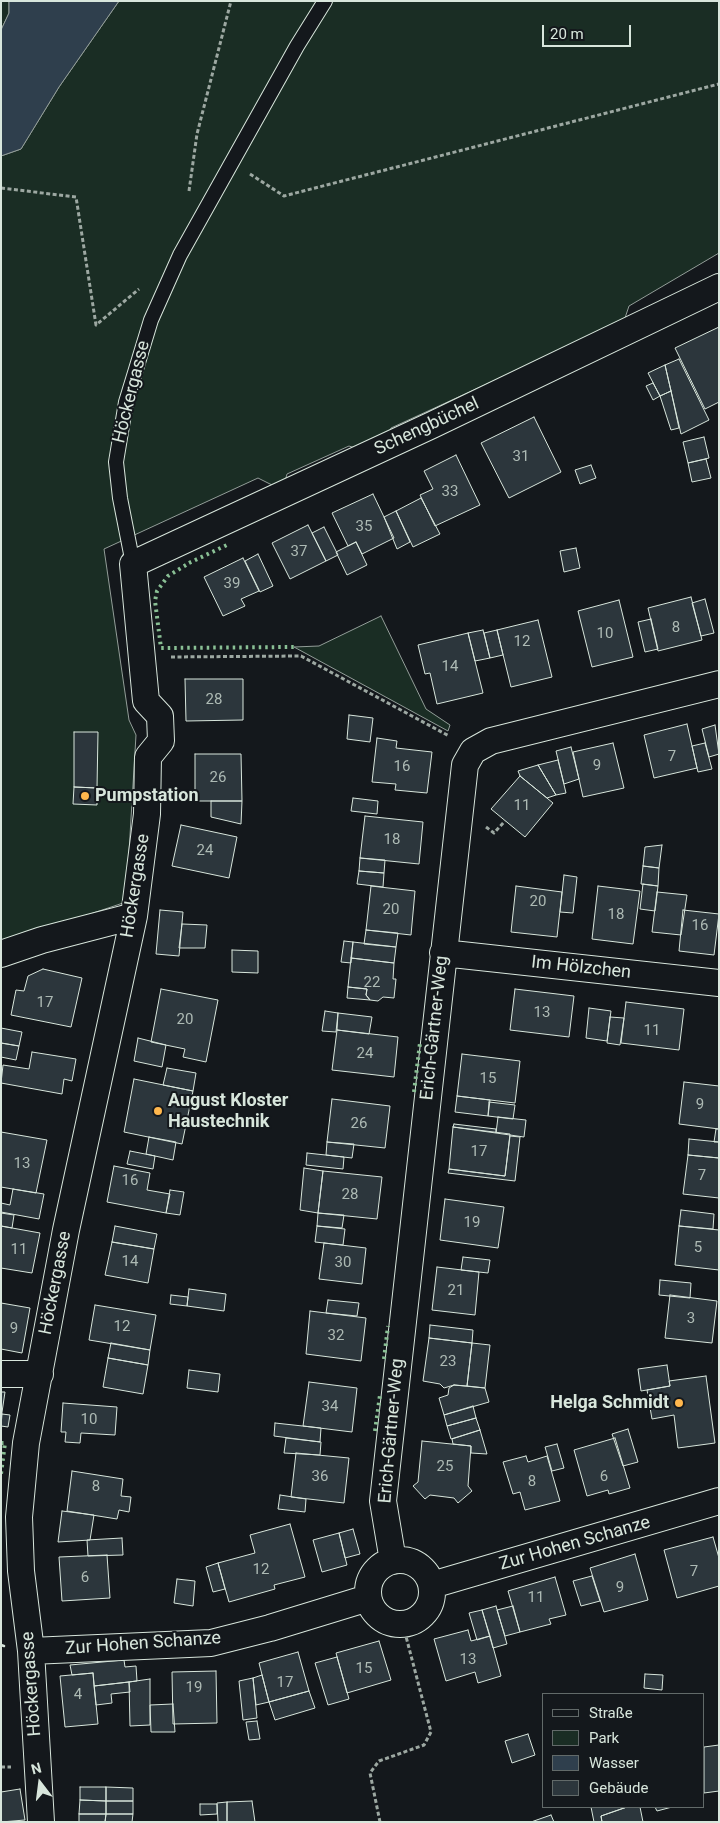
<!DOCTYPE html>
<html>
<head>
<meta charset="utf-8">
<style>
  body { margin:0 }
  #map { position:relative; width:720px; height:1823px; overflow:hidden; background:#14181c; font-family:Roboto,sans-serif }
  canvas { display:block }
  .frame { position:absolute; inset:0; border:2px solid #d8e6dc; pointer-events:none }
  .legend { position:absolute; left:542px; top:1693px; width:162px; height:115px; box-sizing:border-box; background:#14181c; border:1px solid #626a69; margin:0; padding:6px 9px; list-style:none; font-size:15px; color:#d8e6dc }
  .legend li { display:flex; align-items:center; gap:10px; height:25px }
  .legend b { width:25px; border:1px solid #626a69 }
  .north { position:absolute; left:15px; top:1758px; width:50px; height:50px; -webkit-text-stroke:4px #14181c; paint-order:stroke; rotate:345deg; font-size:14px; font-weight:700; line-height:20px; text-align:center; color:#d8e6dc }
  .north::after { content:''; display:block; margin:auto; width:18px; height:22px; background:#d8e6dc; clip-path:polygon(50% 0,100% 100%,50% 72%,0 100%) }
  .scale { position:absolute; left:542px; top:25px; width:89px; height:22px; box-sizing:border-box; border:2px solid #d8e6dc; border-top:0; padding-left:6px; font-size:15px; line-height:18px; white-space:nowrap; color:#d8e6dc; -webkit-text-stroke:4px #14181c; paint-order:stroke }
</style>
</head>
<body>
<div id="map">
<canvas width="720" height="1823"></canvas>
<div class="frame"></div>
<ul class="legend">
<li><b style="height:6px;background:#14181c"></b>Straße</li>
<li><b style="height:14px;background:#1a2d24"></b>Park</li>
<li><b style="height:14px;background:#2f3f4d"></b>Wasser</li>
<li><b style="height:14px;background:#2c363c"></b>Gebäude</li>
</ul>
<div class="north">N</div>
<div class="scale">20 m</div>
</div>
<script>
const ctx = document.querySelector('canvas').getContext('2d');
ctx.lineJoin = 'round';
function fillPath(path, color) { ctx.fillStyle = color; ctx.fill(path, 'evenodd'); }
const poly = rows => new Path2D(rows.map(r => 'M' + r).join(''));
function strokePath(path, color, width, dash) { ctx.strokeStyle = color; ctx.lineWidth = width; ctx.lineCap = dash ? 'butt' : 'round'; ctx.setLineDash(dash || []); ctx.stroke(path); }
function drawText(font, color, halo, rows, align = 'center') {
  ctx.font = font + ' Roboto,sans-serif'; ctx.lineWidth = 4; ctx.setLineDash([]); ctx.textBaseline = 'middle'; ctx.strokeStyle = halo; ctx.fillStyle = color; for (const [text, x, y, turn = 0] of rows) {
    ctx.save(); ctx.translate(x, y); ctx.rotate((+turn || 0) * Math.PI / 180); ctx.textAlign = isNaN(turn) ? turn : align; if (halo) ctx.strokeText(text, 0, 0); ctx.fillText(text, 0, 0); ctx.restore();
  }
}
const green = poly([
  [1,1,9,1,9,13,1,30,1,1],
  [119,1,719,1,719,253,629,306,622,327,526,366,391,428,386,440,364,451,349,446,287,474,284,485,278,488,258,478,104,549,129,720,136,735,126,902,1,944,1,156,21,149,59,87,119,1],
  [381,616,426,709,450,725,448,731,294,647,319,646,381,616]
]);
const water = poly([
  [9,1,119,1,59,87,21,149,1,156,1,30,9,13,9,1]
]);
const building = poly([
  [719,327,719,402,705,409,675,348,719,327],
  [679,359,709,420,681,434,665,365,679,359],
  [665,365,671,391,660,396,648,373,665,365],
  [653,383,660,396,653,400,646,386,653,383],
  [671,391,679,428,671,430,660,396,671,391],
  [534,417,561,472,509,498,481,443,534,417],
  [704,437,709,458,688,463,683,442,704,437],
  [456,455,480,505,435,526,420,495,433,489,424,471,456,455],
  [706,459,711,478,692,482,688,463,706,459],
  [591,465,596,478,580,484,575,470,591,465],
  [373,494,394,538,362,554,356,542,348,546,332,513,373,494],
  [421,498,440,534,413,547,396,511,421,498],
  [396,511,410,542,397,549,384,517,396,511],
  [308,525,326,561,290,579,272,543,308,525],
  [324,527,338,555,326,561,312,533,324,527],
  [356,542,367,565,347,575,336,552,356,542],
  [576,548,580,568,564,572,560,551,576,548],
  [258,554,273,586,260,592,245,561,258,554],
  [243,558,259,591,241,599,245,606,223,616,204,577,243,558],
  [691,597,702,640,658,651,648,608,691,597],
  [705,599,714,633,701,636,692,603,705,599],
  [619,600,633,657,592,667,578,611,619,600],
  [651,619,658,649,645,652,638,622,651,619],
  [538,620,552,677,511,687,497,630,538,620],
  [483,630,490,658,475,661,468,633,483,630],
  [497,630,503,655,490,658,484,633,497,630],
  [468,633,483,693,437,704,430,673,425,674,418,645,468,633],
  [185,679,243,679,243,720,186,721,185,679],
  [349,715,373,718,370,742,347,739,349,715],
  [687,724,697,768,654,778,644,735,687,724],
  [715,725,719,754,709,757,702,729,715,725],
  [74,732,98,732,97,788,74,787,74,732],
  [377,738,397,741,396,748,432,752,427,793,395,790,396,784,372,782,377,738],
  [613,743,624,788,583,797,573,752,613,743],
  [705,743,712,769,698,772,692,746,705,743],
  [571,747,579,779,564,784,556,751,571,747],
  [195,754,241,754,242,801,195,801,195,754],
  [558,760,566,793,556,795,538,765,558,760],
  [538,765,556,795,547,798,520,776,518,771,538,765],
  [520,776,553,803,525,837,491,809,520,776],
  [74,787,97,788,97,805,73,804,74,787],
  [353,798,378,801,377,814,351,811,353,798],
  [211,801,242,801,241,824,211,817,211,801],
  [365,816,423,822,419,864,360,858,365,816],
  [181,825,237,837,229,878,172,866,181,825],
  [662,845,659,868,643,866,645,847,662,845],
  [360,858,385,860,384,873,359,871,360,858],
  [643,866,659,868,658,886,641,884,643,866],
  [359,871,384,873,383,887,357,884,359,871],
  [564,875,577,877,573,913,560,912,564,875],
  [643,884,658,886,655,911,640,909,643,884],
  [371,886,415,891,411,935,366,930,371,886],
  [516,886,562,892,557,937,511,932,516,886],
  [598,886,640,891,633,944,592,939,598,886],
  [657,892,687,895,681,935,652,932,657,892],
  [160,910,183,912,179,956,156,954,160,910],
  [683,910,719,914,714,955,679,951,683,910],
  [182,924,207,925,205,948,179,948,182,924],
  [366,930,398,933,396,947,364,944,366,930],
  [344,941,353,942,351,963,341,962,344,941],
  [353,942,396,947,394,963,351,958,353,942],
  [232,950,258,951,258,973,232,972,232,950],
  [351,958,394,963,393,979,396,979,394,998,383,997,378,1001,370,1000,366,995,367,989,348,987,351,958],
  [43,969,82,978,71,1027,11,1015,16,990,24,991,28,976,43,969],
  [348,987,367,989,366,995,370,1000,347,998,348,987],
  [161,989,218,1000,206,1062,183,1057,185,1049,151,1042,161,989],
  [515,989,574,996,569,1037,510,1030,515,989],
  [626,1002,684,1009,679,1050,621,1043,626,1002],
  [589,1008,611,1011,607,1041,586,1038,589,1008],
  [325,1011,338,1013,336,1032,322,1031,325,1011],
  [338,1013,372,1017,369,1034,337,1030,338,1013],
  [610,1017,624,1018,620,1045,607,1043,610,1017],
  [1,1028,22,1032,19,1046,1,1043,1,1028],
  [337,1030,398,1037,394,1077,332,1070,337,1030],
  [138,1038,166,1045,162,1067,134,1061,138,1038],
  [1,1043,19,1046,16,1060,1,1057,1,1043],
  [32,1052,76,1059,72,1081,64,1079,62,1094,1,1083,3,1065,29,1069,32,1052],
  [462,1054,520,1061,515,1103,457,1096,462,1054],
  [167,1068,196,1073,193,1091,163,1085,167,1068],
  [134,1079,193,1091,182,1144,124,1132,134,1079],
  [684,1082,719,1086,719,1129,679,1124,684,1082],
  [457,1096,490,1100,488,1116,455,1112,457,1096],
  [332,1099,390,1106,385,1148,327,1142,332,1099],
  [489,1102,515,1105,513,1119,488,1116,489,1102],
  [498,1117,526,1120,524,1137,496,1133,498,1117],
  [454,1124,496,1129,496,1133,453,1127,454,1124],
  [453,1127,510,1134,505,1176,449,1169,453,1127],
  [716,1129,719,1129,719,1142,714,1142,716,1129],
  [1,1132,47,1140,36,1193,1,1187,1,1132],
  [510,1136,520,1137,515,1181,448,1173,449,1169,505,1176,510,1136],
  [149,1137,176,1142,173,1160,146,1154,149,1137],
  [689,1139,719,1142,719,1158,688,1155,689,1139],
  [327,1142,354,1144,352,1158,326,1155,327,1142],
  [130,1151,155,1156,153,1169,127,1164,130,1151],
  [307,1153,344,1157,343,1169,306,1165,307,1153],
  [688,1155,719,1158,719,1198,683,1194,688,1155],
  [114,1166,150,1173,147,1190,170,1194,166,1213,107,1202,114,1166],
  [304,1168,323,1171,318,1213,300,1210,304,1168],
  [323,1171,382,1177,377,1219,318,1213,323,1171],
  [13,1189,44,1194,39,1219,1,1212,1,1203,10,1205,13,1189],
  [170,1190,184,1192,180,1215,166,1213,170,1190],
  [445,1199,504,1207,498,1248,440,1240,445,1199],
  [681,1210,714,1214,713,1229,679,1226,681,1210],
  [1,1213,14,1215,12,1228,1,1226,1,1213],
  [318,1213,344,1215,342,1228,317,1226,318,1213],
  [1,1226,40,1233,32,1273,1,1268,1,1226],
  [115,1226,157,1234,154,1249,112,1242,115,1226],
  [317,1226,345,1229,343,1245,315,1242,317,1226],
  [679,1226,719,1230,719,1270,675,1265,679,1226],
  [112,1242,154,1249,148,1283,105,1275,112,1242],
  [324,1243,366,1248,362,1284,319,1279,324,1243],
  [463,1257,490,1260,488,1273,461,1270,463,1257],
  [437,1267,479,1272,475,1315,432,1310,437,1267],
  [660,1280,691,1283,690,1298,659,1295,660,1280],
  [189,1289,226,1294,224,1311,187,1306,189,1289],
  [171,1295,188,1297,187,1306,170,1304,171,1295],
  [670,1295,717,1301,712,1343,665,1338,670,1295],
  [328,1300,359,1303,357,1316,326,1313,328,1300],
  [1,1303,30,1308,22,1353,1,1349,1,1303],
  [95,1305,156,1315,150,1350,89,1340,95,1305],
  [310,1311,366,1318,361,1361,306,1354,310,1311],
  [430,1325,473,1330,472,1343,429,1338,430,1325],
  [429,1338,472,1343,467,1386,454,1385,444,1388,440,1384,423,1381,429,1338],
  [111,1343,150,1350,148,1365,108,1358,111,1343],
  [472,1343,490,1345,485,1388,467,1386,472,1343],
  [108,1358,148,1365,143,1394,103,1387,108,1358],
  [667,1365,670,1386,641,1391,638,1369,667,1365],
  [189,1370,220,1374,218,1392,187,1388,189,1370],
  [706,1376,715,1443,678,1448,674,1415,652,1419,647,1390,670,1386,669,1381,706,1376],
  [309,1382,357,1388,352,1432,303,1426,309,1382],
  [454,1385,485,1388,489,1402,444,1415,439,1398,448,1395,449,1388,454,1385],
  [1,1392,5,1392,1,1419,1,1392],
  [63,1403,117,1407,115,1435,81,1433,80,1443,65,1442,66,1432,61,1432,63,1403],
  [473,1406,476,1418,447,1426,444,1415,473,1406],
  [2,1414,10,1415,8,1427,1,1426,2,1414],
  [476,1418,480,1430,451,1439,447,1426,476,1418],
  [275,1423,321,1428,320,1442,274,1436,275,1423],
  [628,1429,638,1462,623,1466,612,1434,628,1429],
  [480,1430,487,1454,471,1453,471,1446,453,1444,452,1439,480,1430],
  [286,1438,321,1442,320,1455,284,1453,286,1438],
  [615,1438,630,1488,609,1494,608,1490,587,1496,574,1450,615,1438],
  [422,1441,471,1446,468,1486,472,1491,458,1503,454,1498,430,1495,425,1499,413,1486,418,1482,422,1441],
  [557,1444,564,1468,552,1471,545,1447,557,1444],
  [296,1453,349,1458,344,1503,291,1497,296,1453],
  [526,1456,528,1462,547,1456,560,1501,525,1510,520,1492,513,1494,503,1462,526,1456],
  [72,1471,123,1479,121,1496,131,1497,129,1512,119,1510,117,1519,67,1511,72,1471],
  [280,1495,306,1499,305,1512,278,1509,280,1495],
  [62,1511,94,1515,90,1540,58,1542,62,1511],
  [290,1524,305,1577,274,1585,275,1589,229,1602,218,1563,255,1553,250,1535,290,1524],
  [353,1529,360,1554,345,1558,339,1533,353,1529],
  [339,1533,347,1565,322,1572,313,1540,339,1533],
  [713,1537,719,1558,719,1586,677,1598,664,1550,713,1537],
  [122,1538,123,1555,88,1556,87,1540,122,1538],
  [635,1554,648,1600,604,1612,590,1568,635,1554],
  [107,1555,110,1598,62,1601,59,1557,107,1555],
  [218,1563,225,1589,213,1592,206,1567,218,1563],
  [592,1576,600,1601,581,1606,573,1581,592,1576],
  [555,1577,566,1615,549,1619,551,1624,520,1632,508,1591,555,1577],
  [177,1579,195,1581,193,1606,174,1603,177,1579],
  [496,1606,507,1644,493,1648,482,1610,496,1606],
  [513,1606,520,1632,505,1636,497,1610,513,1606],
  [482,1610,490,1636,477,1640,469,1613,482,1610],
  [468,1630,471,1641,490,1636,501,1676,478,1683,475,1672,446,1681,434,1639,468,1630],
  [379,1641,391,1680,347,1693,336,1653,379,1641],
  [298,1652,309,1691,269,1702,259,1663,298,1652],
  [337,1657,349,1699,328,1705,315,1663,337,1657],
  [124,1660,125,1667,136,1666,137,1681,94,1686,93,1673,72,1675,70,1665,124,1660],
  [216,1671,217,1723,173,1724,172,1672,216,1671],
  [93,1673,98,1724,65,1727,60,1676,93,1673],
  [645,1674,663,1675,662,1690,644,1688,645,1674],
  [262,1675,269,1702,256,1705,253,1678,262,1675],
  [253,1678,257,1718,243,1720,239,1681,253,1678],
  [150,1679,150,1725,130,1726,129,1682,150,1679],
  [129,1682,130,1692,111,1694,112,1703,96,1705,94,1686,129,1682],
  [309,1691,315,1708,275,1720,269,1702,309,1691],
  [173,1704,175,1732,151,1732,150,1705,173,1704],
  [257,1721,260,1739,249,1740,246,1722,257,1721],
  [528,1734,535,1755,512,1763,505,1741,528,1734],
  [719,1745,719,1791,704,1793,704,1747,719,1745],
  [80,1787,106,1787,106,1801,80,1800,80,1787],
  [106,1787,133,1788,133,1801,106,1801,106,1787],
  [20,1789,25,1820,1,1822,1,1792,20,1789],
  [80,1800,106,1801,106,1814,79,1814,80,1800],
  [106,1801,133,1801,133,1814,106,1814,106,1801],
  [252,1801,255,1822,227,1822,227,1802,252,1801],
  [227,1802,227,1822,218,1822,217,1803,227,1802],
  [200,1804,217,1804,217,1814,200,1815,200,1804],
  [591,1807,627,1807,601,1816,602,1822,594,1822,591,1807],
  [627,1807,640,1807,643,1822,602,1822,601,1816,627,1807],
  [655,1807,672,1807,657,1811,655,1807],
  [79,1814,106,1814,105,1822,79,1822,79,1814],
  [106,1814,133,1814,132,1822,105,1822,106,1814],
  [551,1815,554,1822,531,1822,551,1815]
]);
const path = poly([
  [250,174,284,196,719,84],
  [1,188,76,197,96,325,139,289],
  [189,191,197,134,231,1],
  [171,657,301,656,449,736],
  [486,827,494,833,505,821],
  [1,1767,11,1767],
  [380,1822,370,1773,379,1761,424,1745,431,1732,403,1625]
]);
const lane = poly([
  [133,564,120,498,116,462,126,402,151,320,180,255,297,46,325,1]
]);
const street = poly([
  [443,953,719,983],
  [1,954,42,940,134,916],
  [1,1374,40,1374],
  '368 1592a32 32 0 1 1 64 0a32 32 0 1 1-64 0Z',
  [393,1561,383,1501,465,765,473,751,491,741,719,684],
  [432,1585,719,1501],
  [31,1651,211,1643,270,1628,368,1598],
  [41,1822,31,1651,21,1571,19,1517,26,1443,66,1230,134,916,147,814,148,757,161,741,160,716,146,701,133,564,432,425,719,287]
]);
const hedge = poly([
  [189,563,229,544],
  [186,565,168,576,157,591,155,601,161,648,294,647],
  [414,1092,420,1043],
  [384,1359,388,1326],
  [375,1431,380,1395],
  [1,1443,5,1443,1,1474]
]);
const wall = poly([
  [1,1645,4,1646]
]);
const markers = [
  [85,796,5,"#ffb74d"],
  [158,1111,5,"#ffb74d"],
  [679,1403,5,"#ffb74d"]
];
const numberNames = [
  ["31",521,457],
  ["33",450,492],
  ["35",364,527],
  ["37",299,552],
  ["39",232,584],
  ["8",676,628],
  ["10",605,634],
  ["12",522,642],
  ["14",450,667],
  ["28",214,700],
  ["7",672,757],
  ["9",597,766],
  ["16",402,767],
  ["26",218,778],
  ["11",522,806],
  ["18",392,840],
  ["24",205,851],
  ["20",538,902],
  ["20",391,910],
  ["18",616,915],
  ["16",700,926],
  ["22",372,983],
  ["17",45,1003],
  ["13",542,1013],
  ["20",185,1020],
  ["11",652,1031],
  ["24",365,1054],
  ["15",488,1079],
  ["9",700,1105],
  ["26",359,1124],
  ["17",479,1152],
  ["13",22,1164],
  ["7",702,1176],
  ["16",130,1181],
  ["28",350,1195],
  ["19",472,1223],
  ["5",698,1248],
  ["11",19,1250],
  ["14",130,1262],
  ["30",343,1263],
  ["21",456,1291],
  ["3",691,1319],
  ["12",122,1327],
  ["9",14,1329],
  ["32",336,1336],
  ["23",448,1362],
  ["34",330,1407],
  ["10",89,1420],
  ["25",445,1467],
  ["36",320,1477],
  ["6",604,1477],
  ["8",532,1482],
  ["8",96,1487],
  ["12",261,1570],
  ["7",694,1572],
  ["6",85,1578],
  ["9",620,1588],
  ["11",536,1598],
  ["13",468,1660],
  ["15",364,1669],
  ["17",285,1683],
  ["19",194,1688],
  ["4",78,1695]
];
const streetNames = [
  ["Höckergasse",132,392,-76],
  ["Schengbüchel",427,427,-25],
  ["Höckergasse",136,886,-81],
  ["Im Hölzchen",581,968,6],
  ["Erich-Gärtner-Weg",435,1028,-84],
  ["Höckergasse",56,1283,-79],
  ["Erich-Gärtner-Weg",392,1431,-85],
  ["Zur Hohen Schanze",575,1544,-16],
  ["Zur Hohen Schanze",143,1644,-4],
  ["Höckergasse",32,1684,-94]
];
const poiNames = [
  ["Pumpstation",95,796],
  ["August Kloster",168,1101],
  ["Haustechnik",168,1122],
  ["Helga Schmidt",669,1403,"right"]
];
fillPath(green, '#1a2d24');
strokePath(green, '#939e99', 1);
fillPath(water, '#2f3f4d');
strokePath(water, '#939e99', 1);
fillPath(building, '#2c363c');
strokePath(building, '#d8e6dc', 1);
strokePath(lane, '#d8e6dc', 16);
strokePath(street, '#d8e6dc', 28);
strokePath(path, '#9da8a2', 3, [4, 2.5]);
strokePath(lane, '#14181c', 14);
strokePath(street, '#14181c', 26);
strokePath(hedge, '#8ac095', 4, [2.5, 4]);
strokePath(wall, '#d8e6dc', 2.5);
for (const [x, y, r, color] of markers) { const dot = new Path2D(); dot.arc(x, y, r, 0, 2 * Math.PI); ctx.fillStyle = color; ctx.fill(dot); strokePath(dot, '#14181c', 2); }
drawText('15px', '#adbab4', null, numberNames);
drawText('18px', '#d8e6dc', '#14181c', streetNames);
drawText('bold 18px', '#d8e6dc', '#14181c', poiNames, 'left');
</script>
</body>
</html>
